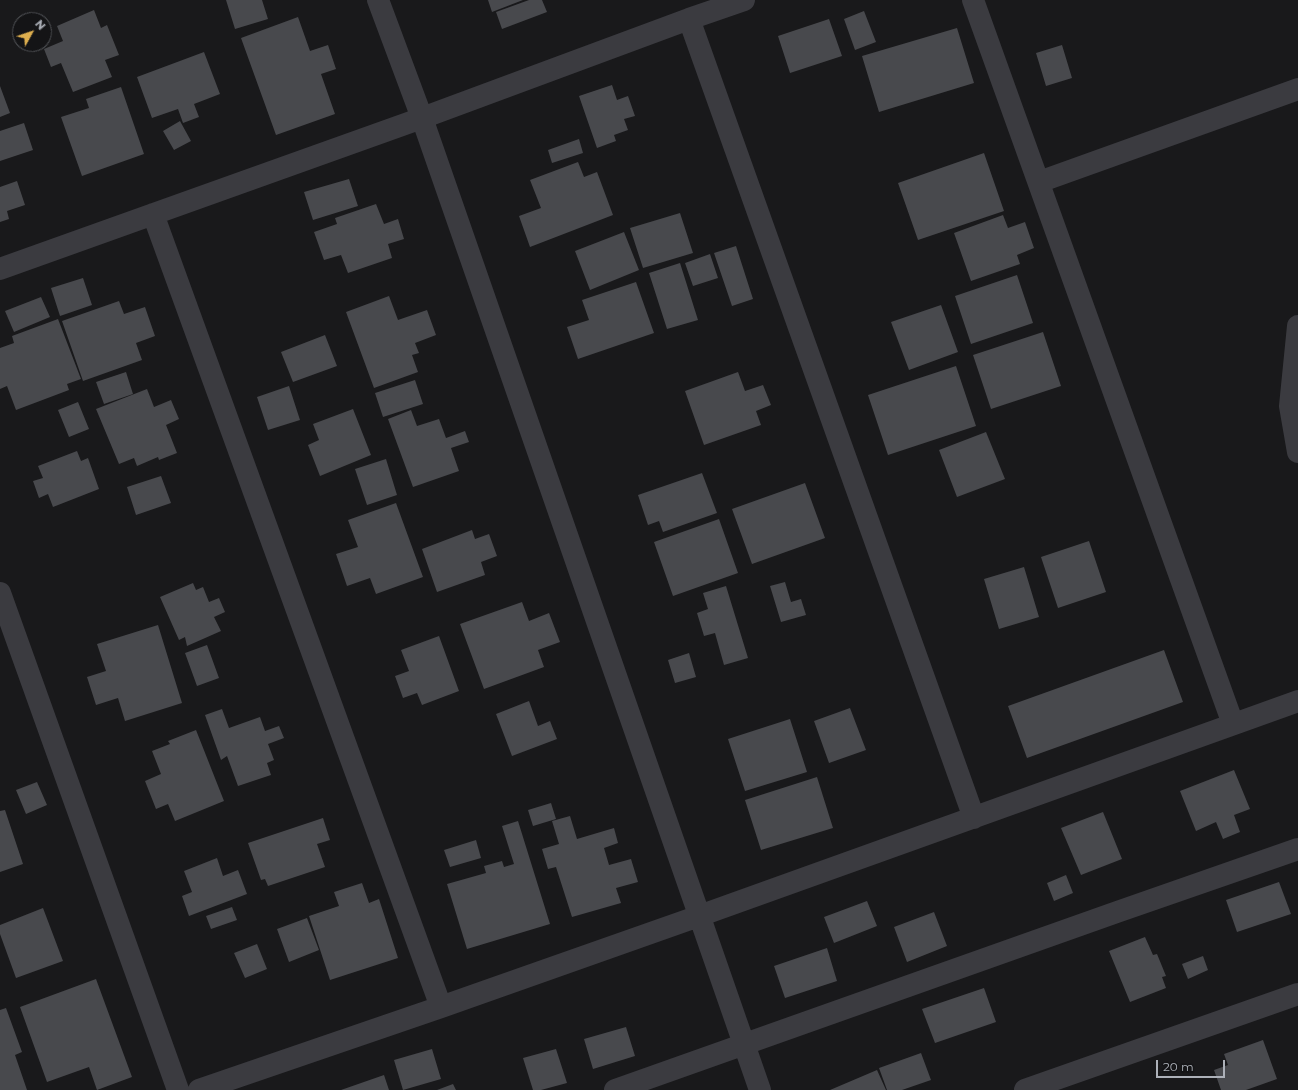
<!DOCTYPE html>
<html>
<head>
<meta charset="utf-8">
<style>
  body { margin:0 }
  #map { position:relative; width:1298px; height:1090px; overflow:hidden; background:#19191b; font-family:Montserrat,sans-serif }
  canvas { display:block }
  .north { position:absolute; left:12px; top:12px; width:40px; height:40px; box-sizing:border-box; background:#141416; border:1px solid #515357; border-radius:50%; rotate:50deg; font-size:11px; font-weight:700; line-height:16px; text-align:center; color:#adb1b9 }
  .north::after { content:''; display:block; margin:auto; width:14px; height:18px; background:#deaf4f; clip-path:polygon(50% 0,100% 100%,50% 72%,0 100%) }
  .scale { position:absolute; left:1156px; top:1060px; width:69px; height:18px; box-sizing:border-box; border:2px solid #adb1b9; border-top:0; padding-left:5px; font-size:12px; line-height:14px; white-space:nowrap; color:#adb1b9; -webkit-text-stroke:3px #141416; paint-order:stroke }
</style>
</head>
<body>
<div id="map">
<canvas width="1298" height="1090"></canvas>
<div class="north">N</div>
<div class="scale">20 m</div>
</div>
<script>
const ctx = document.querySelector('canvas').getContext('2d');
ctx.lineJoin = 'round';
function fillPath(path, color) { ctx.fillStyle = color; ctx.fill(path, 'evenodd'); }
const poly = rows => new Path2D(rows.map(r => 'M' + r).join(''));
function strokePath(path, color, width, dash) { ctx.strokeStyle = color; ctx.lineWidth = width; ctx.lineCap = dash ? 'butt' : 'round'; ctx.setLineDash(dash || []); ctx.stroke(path); }
const building = poly([
  [226,0,262,0,268,19,235,29],
  [488,0,523,0,492,12],
  [529,0,542,0,547,12,502,29,496,12],
  [94,10,101,28,107,25,119,55,105,60,112,77,73,92,61,63,51,67,44,49,63,41,57,26],
  [864,11,876,42,855,50,844,19],
  [298,17,310,51,328,45,336,69,321,74,335,114,276,135,241,38],
  [829,19,842,56,790,73,778,36],
  [957,28,974,83,879,112,862,56],
  [1062,45,1072,78,1046,86,1036,53],
  [204,52,220,94,194,104,199,117,183,123,178,109,152,118,137,77],
  [612,85,617,100,628,96,635,116,624,119,628,130,614,135,616,141,597,148,579,96],
  [0,86,10,113,0,117],
  [121,87,144,154,82,176,61,117,89,108,86,99],
  [180,121,191,141,174,150,163,131],
  [24,123,33,150,0,161,0,131],
  [579,139,583,153,552,163,548,150],
  [984,153,1004,211,918,240,898,183],
  [578,162,584,177,597,172,613,215,530,247,519,216,541,208,530,180],
  [349,179,358,206,313,220,304,192],
  [17,181,25,205,7,211,9,219,0,222,0,187],
  [376,204,384,224,398,219,404,239,388,244,392,258,348,273,341,255,324,260,314,232,337,224,335,218],
  [680,213,693,253,643,268,630,228],
  [1003,215,1008,228,1025,222,1034,248,1017,255,1020,264,971,281,954,233],
  [624,232,639,270,590,290,575,251],
  [736,246,753,299,732,306,714,253],
  [710,254,718,278,693,286,685,263],
  [680,263,698,320,667,329,649,273],
  [1017,275,1033,323,971,344,955,296],
  [83,278,92,305,60,316,51,288],
  [636,282,654,333,578,359,567,327,589,320,582,300],
  [389,296,398,320,427,310,436,335,415,343,419,353,412,355,418,372,374,388,346,312],
  [41,297,50,317,14,332,5,311],
  [119,301,124,314,145,307,155,336,136,343,142,360,83,381,62,321],
  [941,305,958,352,909,370,891,322],
  [58,319,81,379,67,384,69,390,16,410,7,386,0,389,0,348,14,343,12,336],
  [1043,332,1061,386,991,409,973,355],
  [325,335,337,366,293,382,281,352],
  [956,366,976,426,888,455,868,395],
  [126,372,133,394,104,404,96,382],
  [738,372,745,391,763,385,771,405,756,411,761,425,704,445,685,391],
  [415,380,423,404,383,417,375,393],
  [289,386,300,420,268,430,257,397],
  [147,389,154,407,171,400,179,419,166,425,177,453,159,460,158,457,137,466,134,458,119,464,96,409],
  [78,402,89,429,69,437,58,410],
  [353,409,371,455,320,476,308,445,319,440,313,424],
  [411,410,417,426,439,419,446,438,465,431,469,442,451,448,459,471,413,487,388,419],
  [986,432,1005,479,957,497,939,450],
  [77,451,81,461,88,458,99,489,53,507,48,494,39,498,33,481,43,478,38,466],
  [386,459,397,495,367,505,355,469],
  [702,473,717,513,663,532,659,521,648,525,638,495],
  [161,476,171,503,136,515,127,487],
  [805,483,825,538,752,564,732,509],
  [396,503,423,577,376,594,370,578,347,586,336,554,358,547,348,520],
  [719,519,738,573,673,596,654,542],
  [472,530,475,539,489,534,497,556,481,562,485,575,437,592,422,549],
  [1089,541,1106,592,1058,608,1041,557],
  [1024,567,1039,617,999,629,984,579],
  [785,582,791,602,801,599,806,615,781,622,770,586],
  [193,583,196,590,203,587,209,602,219,598,225,612,214,617,221,631,187,646,185,637,179,640,160,597],
  [726,586,748,658,724,665,715,633,704,636,697,613,708,609,703,593],
  [522,602,529,621,549,613,560,642,538,650,544,667,484,689,460,624],
  [158,625,182,703,125,721,118,698,96,705,87,677,106,671,97,644],
  [439,636,459,691,422,705,417,693,403,698,395,676,409,671,401,650],
  [207,645,219,678,197,686,185,653],
  [1164,650,1183,702,1027,758,1008,706],
  [689,653,696,677,675,683,668,660],
  [529,701,538,726,550,721,557,739,512,756,496,714],
  [850,708,866,750,829,763,814,721],
  [222,709,229,728,260,717,265,731,279,726,284,738,268,744,274,760,267,763,271,775,238,786,227,756,221,760,205,715],
  [790,719,807,772,745,791,728,739],
  [196,730,224,801,175,821,168,804,156,809,145,781,161,774,152,751,170,744,168,741],
  [1234,770,1250,809,1234,815,1240,832,1223,839,1216,822,1196,831,1180,791],
  [817,777,833,828,761,850,745,800],
  [37,782,47,805,26,814,16,790],
  [551,803,556,819,533,826,528,810],
  [5,810,23,864,0,872,0,811],
  [1103,812,1122,859,1081,875,1061,828],
  [570,816,577,839,614,828,618,843,604,848,609,865,631,859,638,882,616,888,621,903,572,917,556,867,548,869,542,849,559,844,552,821],
  [323,818,330,840,317,844,325,867,268,886,265,879,261,880,248,843],
  [518,821,550,924,467,949,447,884,486,873,484,866,502,861,504,867,514,864,502,826],
  [476,840,481,858,450,867,444,850],
  [217,858,223,876,238,870,247,894,189,916,182,896,192,892,184,871],
  [1066,875,1073,893,1054,901,1047,883],
  [1279,882,1291,914,1237,932,1226,900],
  [362,883,369,903,379,899,398,958,330,980,309,916,339,906,334,892],
  [867,901,877,926,834,943,824,917],
  [232,907,237,920,211,929,206,916],
  [43,908,63,961,16,978,0,934,0,925],
  [934,912,947,946,907,962,894,927],
  [307,918,319,950,289,962,277,929],
  [1145,937,1153,955,1157,954,1166,976,1162,977,1166,988,1130,1002,1109,951],
  [257,944,267,969,245,978,234,953],
  [827,948,837,981,785,998,774,966],
  [1203,956,1208,970,1188,979,1182,964],
  [96,979,132,1077,97,1090,89,1067,47,1082,20,1007],
  [984,988,996,1022,935,1043,922,1009],
  [6,1008,22,1052,15,1055,27,1090,0,1090,0,1010],
  [626,1027,635,1056,593,1069,584,1039],
  [1263,1040,1277,1079,1246,1090,1221,1090,1214,1070,1228,1065,1224,1054],
  [432,1049,441,1079,403,1090,394,1060],
  [556,1049,567,1083,541,1090,533,1090,523,1058],
  [921,1053,931,1080,902,1090,887,1090,879,1068],
  [877,1070,886,1090,830,1090],
  [384,1075,389,1090,341,1090],
  [453,1084,456,1090,437,1090]
]);
const street = poly([
  [378,0,422,118,760,1090],
  [973,0,1233,724],
  [689,19,974,818],
  [1039,182,1298,89],
  [153,214,441,1007],
  [0,269,422,118,689,19,744,0],
  [1298,326,1290,406,1298,452],
  [0,593,178,1090],
  [199,1090,441,1007,699,916,1298,701],
  [615,1090,1117,912,1298,849],
  [1025,1090,1298,994]
]);
fillPath(building, '#48494d');
strokePath(street, '#3b3b40', 22);
</script>
</body>
</html>
